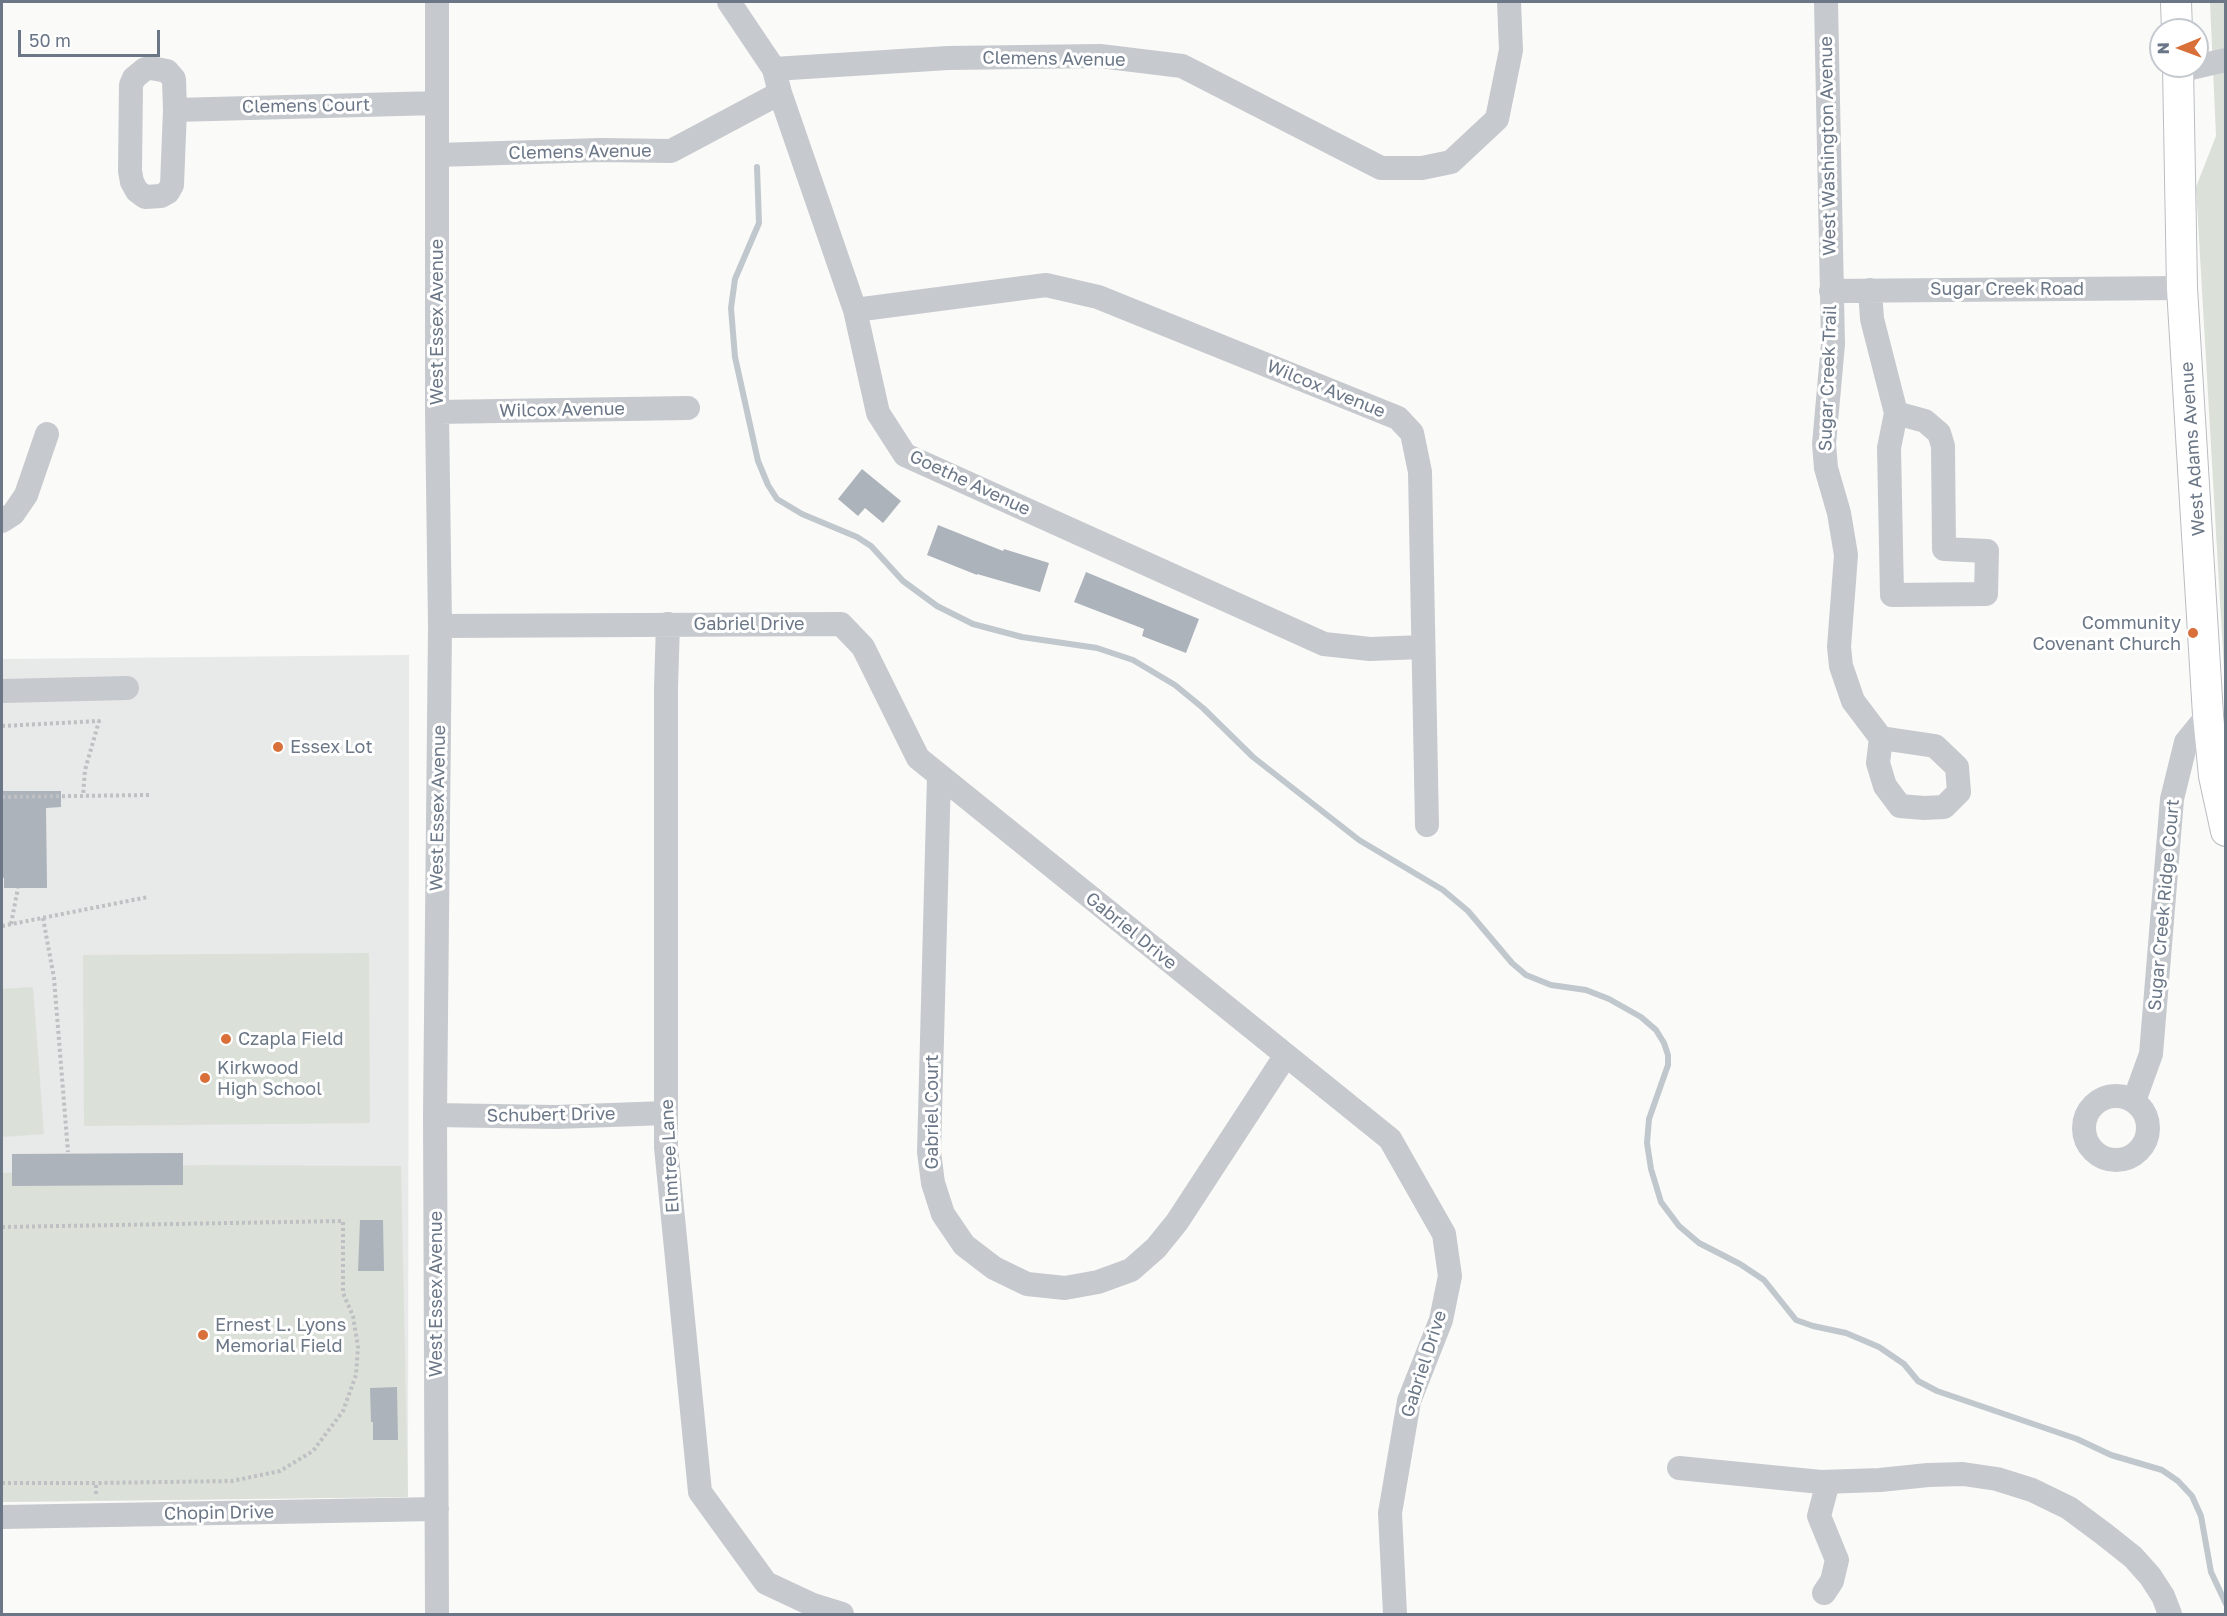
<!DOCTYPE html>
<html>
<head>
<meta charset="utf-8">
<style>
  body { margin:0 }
  #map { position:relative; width:2227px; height:1616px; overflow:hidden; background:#fafaf8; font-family:"Golos Text",sans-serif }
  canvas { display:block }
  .frame { position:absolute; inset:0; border:3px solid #6b7787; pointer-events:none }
  .north { position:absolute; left:2149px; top:18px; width:60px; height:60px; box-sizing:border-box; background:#fff; border:2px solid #c4c9cf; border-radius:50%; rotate:269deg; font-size:16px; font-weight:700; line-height:24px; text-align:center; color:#6b7787 }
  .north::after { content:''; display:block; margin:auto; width:21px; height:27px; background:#d97039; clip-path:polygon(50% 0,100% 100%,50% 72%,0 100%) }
  .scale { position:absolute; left:18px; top:30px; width:142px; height:27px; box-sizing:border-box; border:3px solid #6b7787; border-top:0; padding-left:8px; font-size:18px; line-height:21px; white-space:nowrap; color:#6b7787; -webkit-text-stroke:4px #fff; paint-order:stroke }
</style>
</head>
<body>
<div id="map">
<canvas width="2227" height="1616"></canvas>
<div class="frame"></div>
<div class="north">N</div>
<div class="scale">50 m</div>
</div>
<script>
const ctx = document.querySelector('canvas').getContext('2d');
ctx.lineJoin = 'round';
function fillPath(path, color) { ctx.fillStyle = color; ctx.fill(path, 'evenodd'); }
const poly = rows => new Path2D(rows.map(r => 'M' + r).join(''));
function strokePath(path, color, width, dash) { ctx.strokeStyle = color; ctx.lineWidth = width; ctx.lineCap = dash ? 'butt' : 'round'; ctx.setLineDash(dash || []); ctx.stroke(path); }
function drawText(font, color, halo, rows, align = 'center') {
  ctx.font = font + ' "Golos Text",sans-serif'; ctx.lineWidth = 6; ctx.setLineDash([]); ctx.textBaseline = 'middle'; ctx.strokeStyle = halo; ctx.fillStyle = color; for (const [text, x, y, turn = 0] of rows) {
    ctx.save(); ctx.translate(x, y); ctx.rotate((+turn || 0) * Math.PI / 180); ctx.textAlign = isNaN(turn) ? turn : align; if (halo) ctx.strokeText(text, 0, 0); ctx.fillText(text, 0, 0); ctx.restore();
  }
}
const built = poly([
  [409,655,408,1497,2,1502,2,659]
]);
const green = poly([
  [2210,2,2225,2,2225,688,2196,187,2216,136],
  [369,953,370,1123,84,1126,83,955],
  [33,987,44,1134,2,1137,2,989],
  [201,1165,401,1166,408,1497,2,1502,2,1173]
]);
const stream = poly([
  [757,167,759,223,735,279,731,308,735,357,758,461,768,485,777,499,802,514,857,537,871,546,903,581,937,606,973,624,1022,637,1097,648,1133,660,1175,685,1203,708,1253,757,1359,840,1443,890,1468,911,1512,963,1526,975,1551,985,1586,990,1609,999,1641,1017,1656,1030,1664,1043,1668,1055,1668,1065,1649,1119,1647,1143,1651,1169,1661,1202,1679,1226,1699,1243,1740,1264,1764,1280,1796,1320,1813,1326,1846,1333,1879,1347,1904,1364,1918,1381,1937,1391,2077,1439,2111,1455,2162,1470,2178,1481,2192,1496,2201,1516,2211,1572,2226,1604]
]);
const building = poly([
  [862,469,901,501,883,523,865,508,858,516,838,499],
  [938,525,1003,551,1004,549,1049,563,1040,592,977,574,977,575,927,555],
  [1086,572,1199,619,1186,653,1142,636,1144,629,1074,602],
  [2,791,61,791,61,807,46,808,47,888,4,888,4,878,2,877],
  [183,1153,183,1185,12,1186,12,1154],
  [360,1220,383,1220,384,1271,358,1271],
  [397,1387,398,1440,373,1440,373,1422,371,1422,370,1388]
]);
const path = poly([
  [2,726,99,721,85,770,83,796],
  [2,797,149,795],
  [43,918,54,978,68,1152],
  [11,924,18,888],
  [2,926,148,897],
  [2,1227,343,1221,343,1293,353,1316,358,1347,356,1375,343,1411,313,1451,280,1471,232,1481,96,1483],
  [2,1483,96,1483,96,1496]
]);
const minor = poly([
  [729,2,774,69,780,93,855,310,878,413,905,455,1324,644,1370,649,1423,647],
  [1826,2,1833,344,1824,444,1826,468,1839,513,1846,555,1839,647,1841,666,1853,701,1881,738],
  [774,69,948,58,1100,56,1182,66,1381,168,1422,168,1451,162,1497,119,1511,50,1509,2],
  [2178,71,2226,60],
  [175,110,172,185,168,192,161,196,145,197,137,191,132,182,130,171,131,85,134,78,145,69,151,68,167,71,174,79,175,110,437,103],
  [437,155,601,150,671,151,780,93],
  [1870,290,1872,319,1896,413,1889,448,1892,595,1986,594,1987,551,1944,549,1943,446,1939,433,1925,421,1896,413],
  [1831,291,2182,288],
  [855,310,1046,285,1098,297,1398,418,1412,433,1420,472,1427,825],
  [437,412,688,408],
  [2,521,13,514,26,495,47,434],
  [668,624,666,688,666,1147,700,1492,766,1583,813,1605,842,1614],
  [440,626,841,624,863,647,918,758,1390,1139,1444,1234,1450,1276,1441,1320,1409,1401,1390,1513,1395,1614],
  [2,691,127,688],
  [1881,738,1935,746,1957,767,1959,792,1944,807,1924,808,1900,806,1885,786,1878,763,1881,738],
  [939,775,929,1152,933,1183,943,1214,964,1245,994,1268,1027,1284,1065,1288,1098,1282,1131,1270,1156,1248,1177,1222,1286,1055],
  '2084 1128a32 32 0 1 1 64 0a32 32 0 1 1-64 0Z',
  [2134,1101,2151,1054,2172,799,2186,742,2208,715],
  [435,1115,556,1117,666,1113],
  [1679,1468,1821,1482,1880,1480,1928,1475,1963,1474,1997,1479,2032,1490,2069,1508,2104,1534,2133,1557,2150,1576,2163,1596,2170,1614],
  [2,1517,437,1509],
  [1824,1593,1832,1581,1837,1560,1819,1516,1828,1482],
  [437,1614,435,1115,440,626,437,412,437,2]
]);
const major = poly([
  [2176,2,2177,30],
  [2178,66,2182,288,2208,715,2214,776,2226,831]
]);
const markers = [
  [2193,633,6,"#d97039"],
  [278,747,6,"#d97039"],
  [226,1039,6,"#d97039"],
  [205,1078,6,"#d97039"],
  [203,1335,6,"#d97039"]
];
const streetNames = [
  ["Clemens Avenue",1054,59,1],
  ["Clemens Court",306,106,-1],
  ["West Washington Avenue",1828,146,-91],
  ["Clemens Avenue",580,152,-1],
  ["Sugar Creek Road",2007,289],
  ["West Essex Avenue",437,322,-90],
  ["Sugar Creek Trail",1828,378,-88],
  ["Wilcox Avenue",1326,389,22],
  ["Wilcox Avenue",562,410,-1],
  ["West Adams Avenue",2193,449,-94],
  ["Goethe Avenue",970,483,25],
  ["Gabriel Drive",749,624],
  ["West Essex Avenue",438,808,-89],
  ["Sugar Creek Ridge Court",2164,905,-85],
  ["Gabriel Drive",1131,931,39],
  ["Gabriel Court",932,1112,-90],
  ["Schubert Drive",551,1115,-1],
  ["Elmtree Lane",670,1156,-93],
  ["West Essex Avenue",436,1294,-90],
  ["Gabriel Drive",1424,1364,-72],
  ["Chopin Drive",219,1513,-1]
];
const poiNames = [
  ["Community",2181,623,"right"],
  ["Covenant Church",2181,644,"right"],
  ["Essex Lot",290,747],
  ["Czapla Field",238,1039],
  ["Kirkwood",217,1068],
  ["High School",217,1089],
  ["Ernest L. Lyons",215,1325],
  ["Memorial Field",215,1346]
];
fillPath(built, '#e8e9e9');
fillPath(green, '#dbe1d9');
strokePath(stream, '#c0c8cd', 6);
fillPath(building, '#adb3ba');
strokePath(major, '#b9bdc1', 32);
strokePath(path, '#bec0c3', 4, [3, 3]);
strokePath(minor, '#c6c9cd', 24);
strokePath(major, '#fff', 30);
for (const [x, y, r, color] of markers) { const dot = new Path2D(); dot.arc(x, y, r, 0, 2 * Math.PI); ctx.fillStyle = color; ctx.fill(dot); strokePath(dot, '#fff', 2); }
drawText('18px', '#6b7787', '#fff', streetNames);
drawText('18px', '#6b7787', '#fff', poiNames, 'left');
</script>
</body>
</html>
